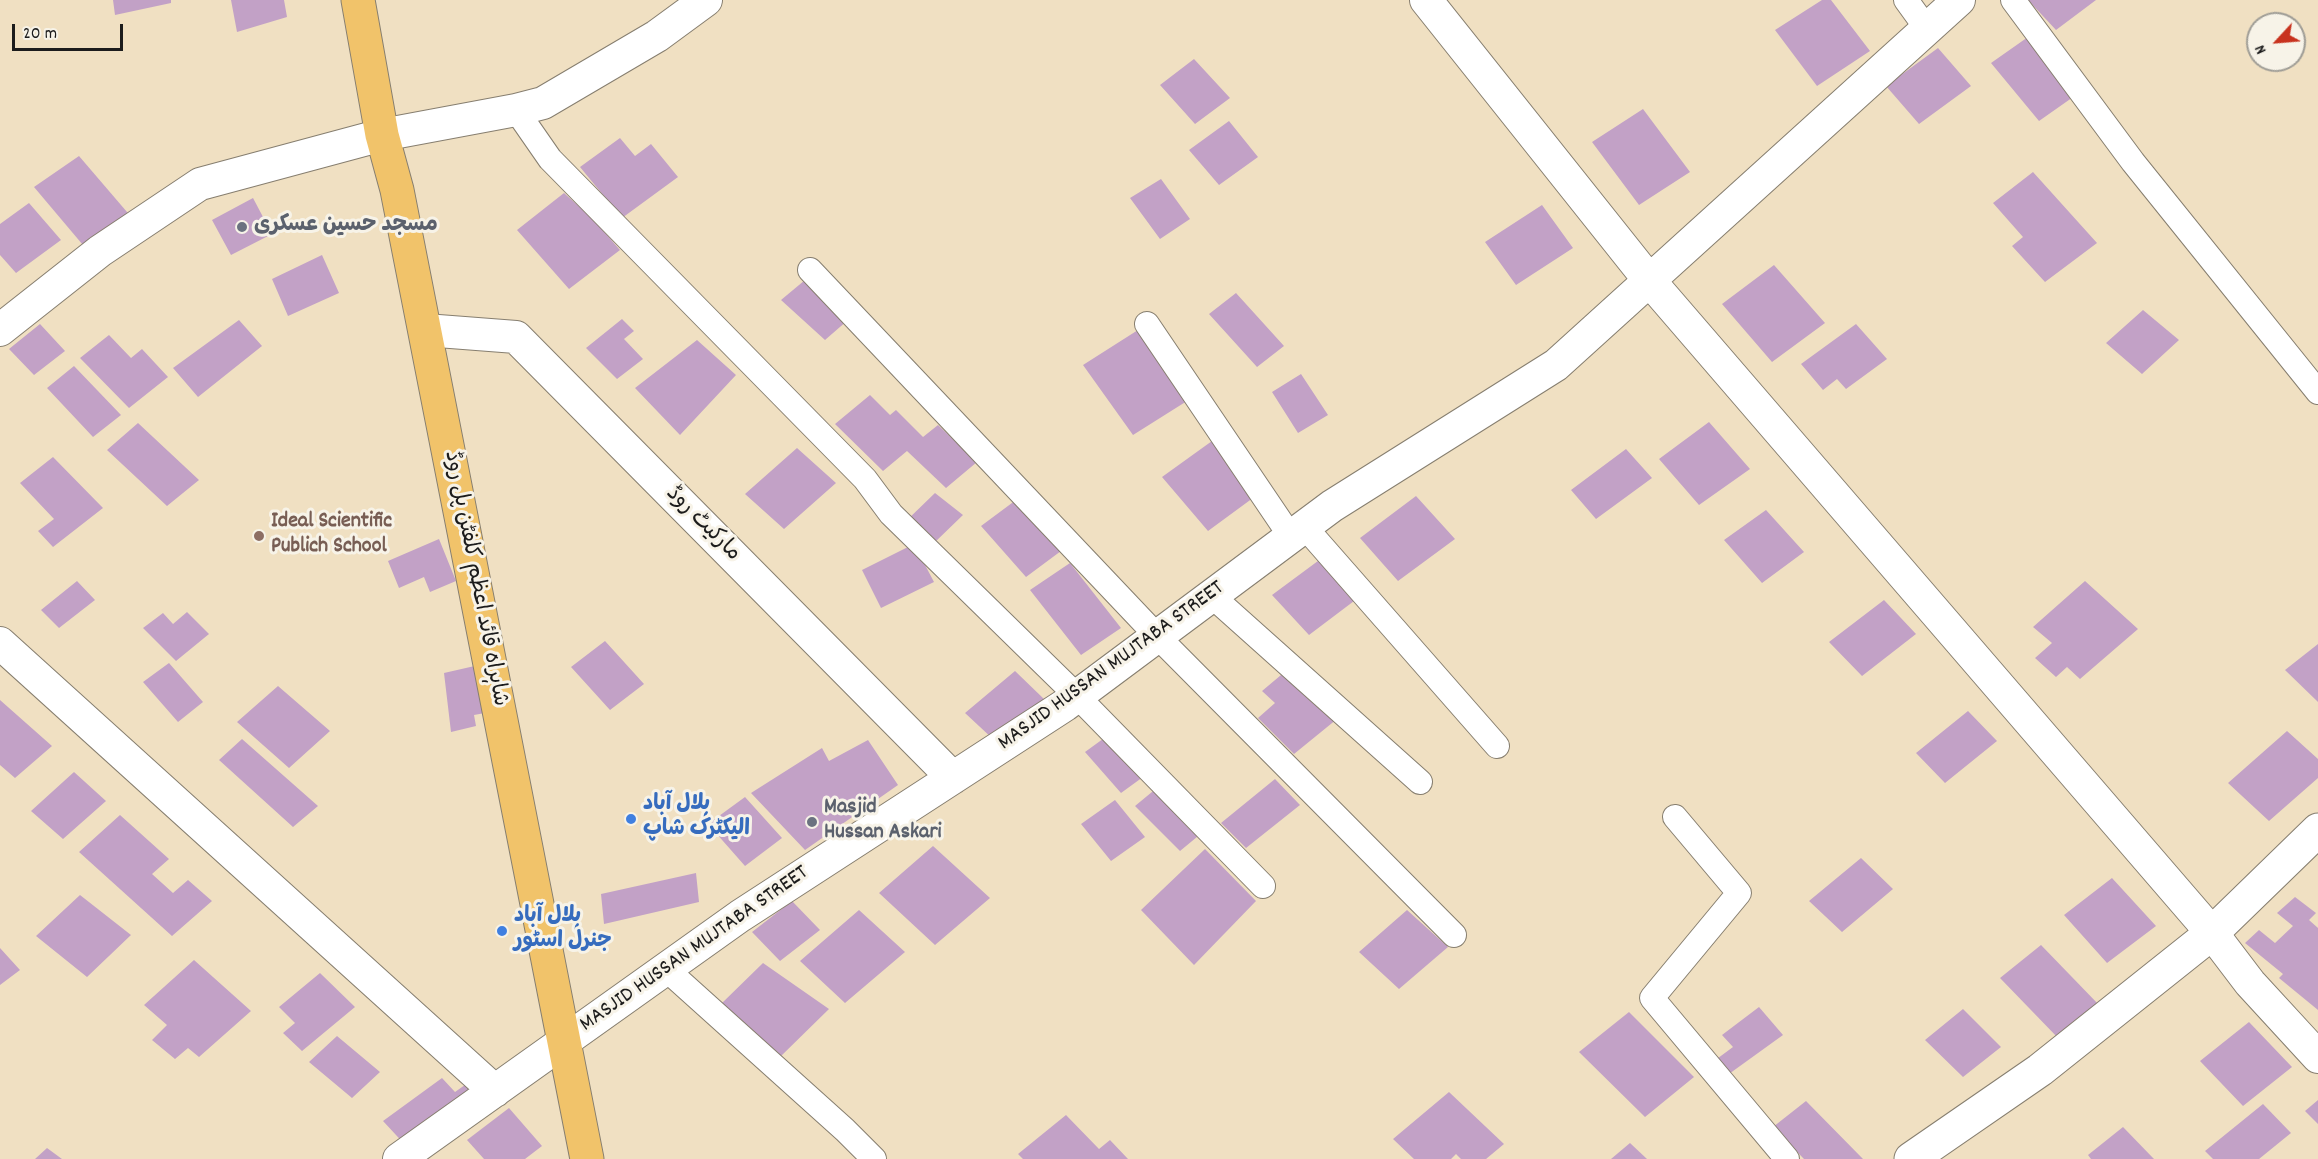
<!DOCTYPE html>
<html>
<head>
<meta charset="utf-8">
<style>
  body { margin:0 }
  #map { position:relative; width:2318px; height:1159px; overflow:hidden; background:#f0e0c2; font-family:Dekko,sans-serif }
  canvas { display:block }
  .north { position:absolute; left:2246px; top:12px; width:60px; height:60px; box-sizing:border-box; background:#f7f3e8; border:2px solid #9f9d96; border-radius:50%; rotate:244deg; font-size:16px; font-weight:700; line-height:24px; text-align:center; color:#1c1c1c }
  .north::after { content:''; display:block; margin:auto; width:21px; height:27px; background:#c8321e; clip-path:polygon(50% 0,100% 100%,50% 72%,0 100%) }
  .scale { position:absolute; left:12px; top:24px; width:111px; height:27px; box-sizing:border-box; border:3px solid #1c1c1c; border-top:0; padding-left:8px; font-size:18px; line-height:21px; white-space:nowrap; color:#1c1c1c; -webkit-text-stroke:4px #f7f3e8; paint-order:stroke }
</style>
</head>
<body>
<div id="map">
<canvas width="2318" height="1159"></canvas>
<div class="north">N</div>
<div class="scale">20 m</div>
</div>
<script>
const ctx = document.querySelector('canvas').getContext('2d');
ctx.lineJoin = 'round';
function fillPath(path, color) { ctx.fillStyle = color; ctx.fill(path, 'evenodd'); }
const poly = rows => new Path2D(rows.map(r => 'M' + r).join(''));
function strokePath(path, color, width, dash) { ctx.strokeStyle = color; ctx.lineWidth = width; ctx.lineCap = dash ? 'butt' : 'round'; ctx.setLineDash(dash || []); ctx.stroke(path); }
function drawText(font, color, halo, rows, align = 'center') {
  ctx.font = font + ' Dekko,"Playpen Sans Arabic",sans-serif'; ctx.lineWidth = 6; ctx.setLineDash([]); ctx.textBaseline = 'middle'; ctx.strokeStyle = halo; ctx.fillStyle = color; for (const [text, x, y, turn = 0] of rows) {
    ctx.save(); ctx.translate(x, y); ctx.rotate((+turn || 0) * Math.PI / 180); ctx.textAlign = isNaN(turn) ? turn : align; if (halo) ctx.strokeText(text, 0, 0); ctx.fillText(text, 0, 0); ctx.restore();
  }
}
const building = poly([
  [113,0,171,0,171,3,115,15],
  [231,0,284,0,287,17,237,32],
  [1822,0,1831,0,1870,51,1817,86,1775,30],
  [2028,0,2096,0,2056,30],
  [2028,37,2076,95,2039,121,1991,63],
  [1938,48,1971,86,1919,124,1886,86],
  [1194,59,1230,98,1195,124,1160,85],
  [1643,109,1690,172,1639,205,1592,142],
  [1229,121,1258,157,1219,185,1189,150],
  [620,138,635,156,651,144,678,177,622,218,580,167],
  [79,156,133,219,88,251,34,187],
  [2033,172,2097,243,2045,282,2012,246,2023,237,1993,203],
  [1161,179,1190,219,1160,239,1130,198],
  [564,193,592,218,620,250,569,289,517,230],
  [253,198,272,234,231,255,212,220],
  [29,203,61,240,16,273,0,255,0,224],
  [1542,205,1573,248,1516,285,1485,242],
  [322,255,339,293,288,316,272,279],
  [1774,265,1825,323,1772,362,1722,304],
  [805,280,848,320,825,340,781,300],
  [1236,293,1284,346,1257,367,1209,314],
  [2143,310,2179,340,2142,374,2106,343],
  [622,319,634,331,624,339,643,359,617,379,586,348],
  [239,320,262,346,198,397,173,368],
  [40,324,65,351,34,375,9,349],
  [1856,324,1887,359,1846,389,1837,379,1823,390,1801,364],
  [1138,330,1187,401,1133,435,1083,365],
  [109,335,131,358,142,349,168,377,129,408,80,358],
  [697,340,736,375,680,435,635,388],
  [74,366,121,415,93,437,47,388],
  [1301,374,1328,415,1298,433,1272,392],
  [870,395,890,415,896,410,923,437,938,425,977,462,946,488,907,451,883,471,835,424],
  [1709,422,1750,469,1699,505,1659,459],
  [138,423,199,480,167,506,107,450],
  [1212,441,1257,495,1208,531,1162,477],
  [797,448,836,483,784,529,745,494],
  [1626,449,1652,478,1596,519,1571,490],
  [53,457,103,508,53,547,38,531,54,519,20,483],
  [935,493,963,515,933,544,904,523],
  [1416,496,1455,539,1398,581,1360,538],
  [1016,500,1061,551,1026,577,981,526],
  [1766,510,1804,552,1762,583,1724,540],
  [439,539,456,581,430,592,424,577,399,588,388,561],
  [914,544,934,582,881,608,862,570],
  [1322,558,1358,598,1309,635,1272,595],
  [1070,563,1121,628,1081,655,1030,590],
  [77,581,95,600,59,628,41,610],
  [2085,581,2138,629,2080,679,2067,667,2056,677,2035,658,2052,643,2033,627],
  [1884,600,1916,634,1862,676,1829,642],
  [187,612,209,634,176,661,143,628,163,613,173,624],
  [605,641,644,684,610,710,571,667],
  [2318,644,2318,702,2285,670],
  [169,663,203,702,178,722,143,682],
  [479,665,485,713,474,715,476,726,451,732,444,673],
  [1287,670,1337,719,1294,754,1258,718,1275,703,1262,691],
  [1015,671,1044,699,994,740,965,713],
  [278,686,330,731,289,768,237,722],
  [0,700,52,746,15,778,0,765],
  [1968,711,1997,741,1945,783,1916,753],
  [2287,731,2318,759,2318,778,2269,821,2228,783],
  [1107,736,1143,777,1121,793,1085,752],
  [242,739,318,806,293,827,219,760],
  [868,740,898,785,805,850,751,793,822,748,829,761],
  [74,772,106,801,63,839,31,811],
  [1275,779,1300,805,1246,848,1221,823],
  [1158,787,1203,832,1180,851,1135,806],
  [745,797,782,838,745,866,708,824],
  [1115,800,1145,837,1111,861,1081,824],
  [120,815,169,859,152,874,173,893,188,880,212,901,172,936,79,852],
  [933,846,990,898,935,945,879,893],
  [1205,849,1256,901,1194,965,1141,910],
  [1861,858,1893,889,1842,932,1809,901],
  [696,873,699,902,604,924,601,894],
  [2112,878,2156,926,2107,963,2064,915],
  [80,895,131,935,87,977,36,936],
  [2295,897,2316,913,2309,920,2318,928,2318,1010,2279,978,2283,974,2245,943,2259,930,2275,943,2293,926,2277,913],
  [792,901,820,930,780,961,752,932],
  [859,910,905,952,845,1003,800,961],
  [1407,910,1448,947,1399,989,1359,952],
  [2041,945,2100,1006,2059,1039,2000,978],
  [0,948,20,970,0,985],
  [194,960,251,1011,199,1057,188,1048,175,1059,152,1040,167,1025,144,1005],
  [763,963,829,1009,779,1058,721,1004],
  [320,973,355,1007,302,1051,283,1033,295,1023,279,1007],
  [1759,1007,1783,1035,1722,1079,1710,1064,1733,1047,1722,1035],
  [1963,1009,2001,1047,1963,1077,1925,1040],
  [1629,1012,1694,1077,1645,1117,1579,1052],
  [2249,1022,2292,1067,2243,1106,2200,1061],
  [337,1036,380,1072,352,1098,309,1062],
  [442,1078,455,1092,472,1080,484,1094,409,1149,383,1121],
  [1449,1092,1504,1144,1486,1159,1461,1159,1456,1154,1451,1159,1414,1159,1393,1139],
  [2318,1100,2318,1124,2305,1111],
  [1806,1101,1863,1159,1804,1159,1773,1127],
  [2263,1104,2291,1133,2259,1159,2213,1159,2205,1151],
  [509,1108,542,1146,525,1159,484,1159,467,1140],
  [1066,1115,1099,1149,1110,1140,1128,1159,1023,1159,1018,1154],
  [2123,1127,2154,1159,2091,1159,2088,1155],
  [1630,1143,1647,1159,1611,1159],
  [47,1148,62,1159,35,1159]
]);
const pedestrian = poly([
  [1906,0,1927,29],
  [2013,0,2133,162,2318,392],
  [516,110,550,159,865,479,891,514,1077,696,1263,886],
  [810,270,1157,636,1454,935],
  [1147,324,1291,537],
  [1304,526,1497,746],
  [1212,596,1420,782],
  [1675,817,1739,893,1652,998,1787,1159],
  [666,969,845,1130,874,1159]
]);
const minor = poly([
  [1426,0,1649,280,2212,933,2250,983,2318,1057],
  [0,330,100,251,200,184,382,135,516,110,543,103,657,36,706,0],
  [425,330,516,337,953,778],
  [0,643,495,1091],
  [399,1159,740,916,1065,705,1332,506,1556,365,1959,0]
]);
const tertiary = poly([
  [1911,1159,2040,1070,2212,933,2318,830]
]);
const trunk = poly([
  [358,0,382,135,397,190,587,1159]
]);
const markers = [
  [242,227,6,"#6b7280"],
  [259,536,6,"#8d6e63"],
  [631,819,6,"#3f7fe0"],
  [812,822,6,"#6b7280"],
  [502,931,6,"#3f7fe0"]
];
const worshipNames = [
  ["مسجد حسین عسکری",254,227],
  ["Masjid",824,809],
  ["Hussan Askari",824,834]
];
const educationNames = [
  ["Ideal Scientific",271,523],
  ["Publich School",271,548]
];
const streetNames = [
  ["مارکیٹ روڈ",702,525,45],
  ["شاہراہ قائد اعظم کلفٹن پل روڈ",474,579,79],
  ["MASJID HUSSAN MUJTABA STREET",1112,667,-36],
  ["MASJID HUSSAN MUJTABA STREET",695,950,-35]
];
const shopNames = [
  ["ہلال آباد",643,806],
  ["الیکٹرک شاپ",643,831],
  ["ہلال آباد",514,918],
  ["جنرل اسٹور",514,943]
];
fillPath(building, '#c2a1c6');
strokePath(pedestrian, '#867e6f', 26);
strokePath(minor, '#867e6f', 34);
strokePath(tertiary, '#867e6f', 35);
strokePath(trunk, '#867e6f', 35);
strokePath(pedestrian, '#fff', 24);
strokePath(minor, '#fff', 32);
strokePath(tertiary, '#fff', 33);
strokePath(trunk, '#f1c36a', 33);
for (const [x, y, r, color] of markers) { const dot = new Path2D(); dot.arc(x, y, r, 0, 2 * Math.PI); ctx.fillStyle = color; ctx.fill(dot); strokePath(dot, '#f7f3e8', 2); }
drawText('bold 22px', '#5b616d', '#f7f3e8', worshipNames, 'left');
drawText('bold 22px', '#785e54', '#f7f3e8', educationNames, 'left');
drawText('22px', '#1c1c1c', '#f7f3e8', streetNames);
drawText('bold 22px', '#366cbe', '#f7f3e8', shopNames, 'left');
</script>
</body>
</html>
